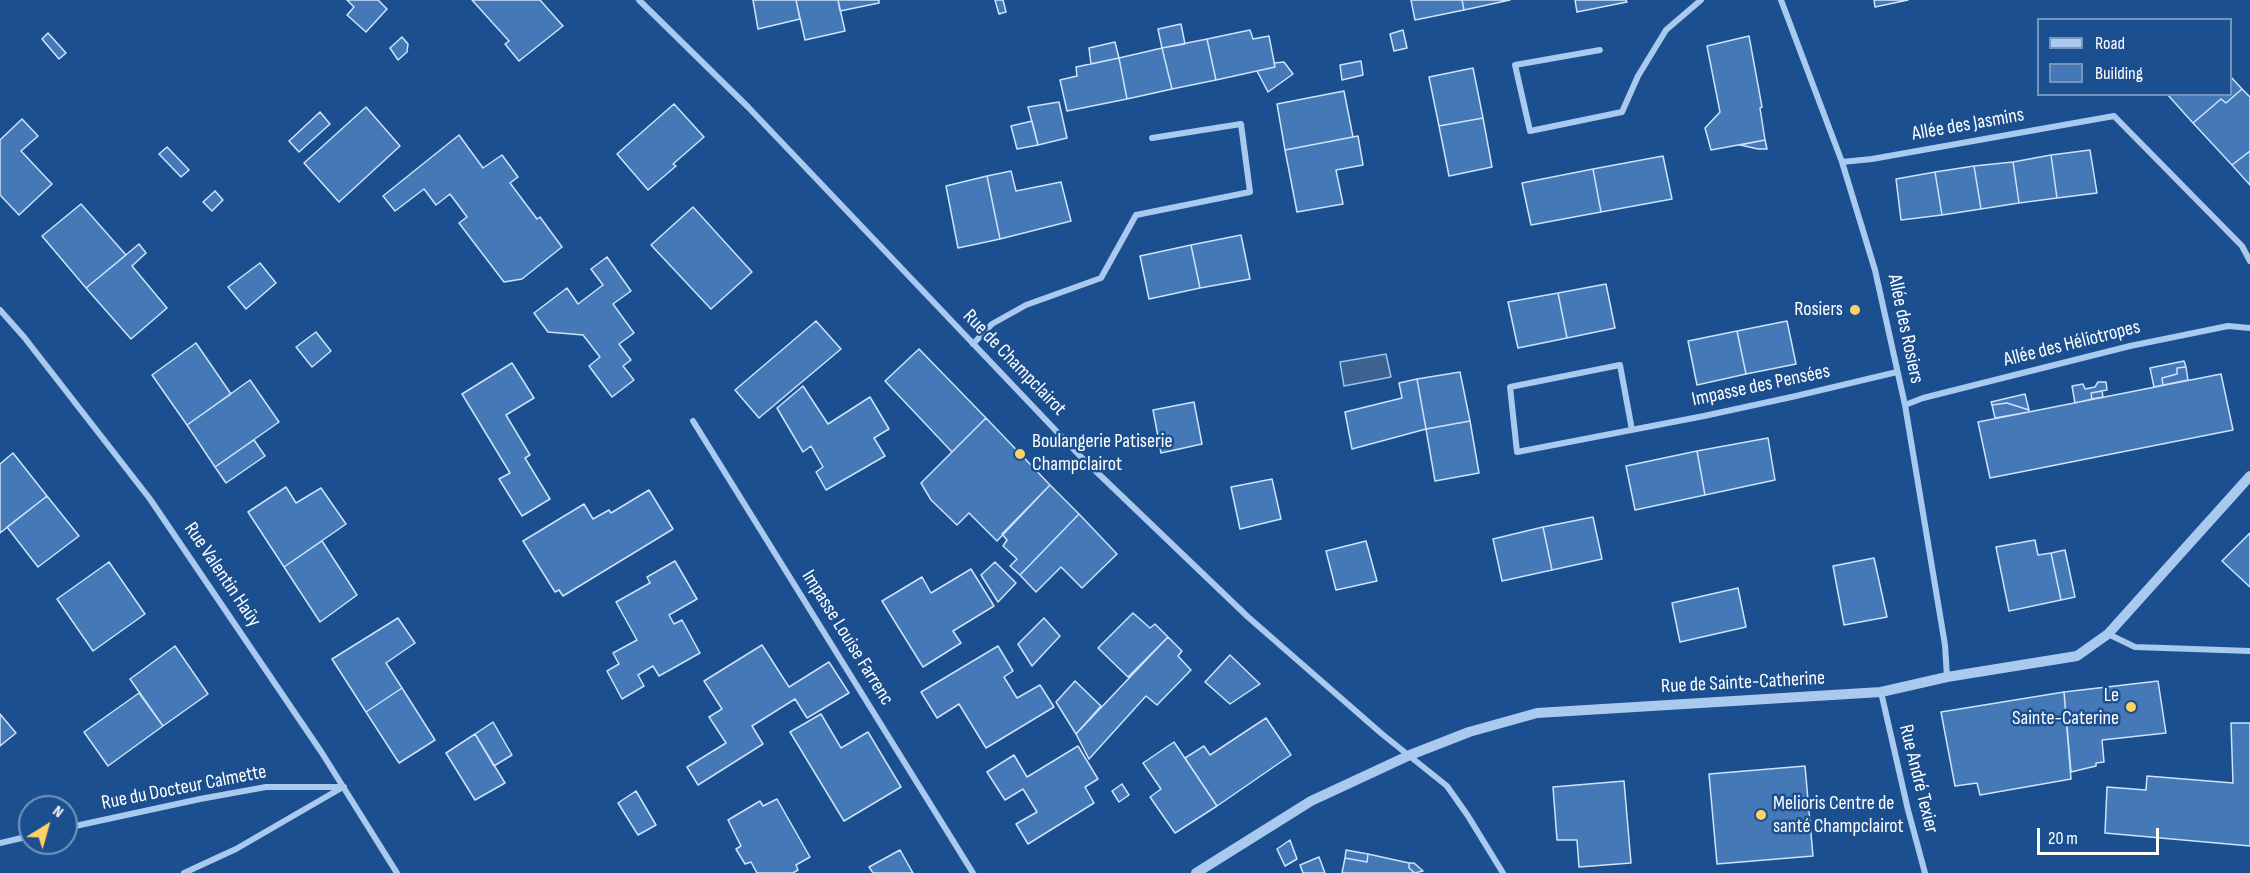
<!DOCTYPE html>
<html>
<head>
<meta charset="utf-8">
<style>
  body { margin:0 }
  #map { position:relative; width:2250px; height:873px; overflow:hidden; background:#1b4f8f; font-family:"Sofia Sans Condensed",sans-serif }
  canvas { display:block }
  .legend { position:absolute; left:2037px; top:18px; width:195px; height:78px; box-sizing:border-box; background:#1b4f8f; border:2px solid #7695bc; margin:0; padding:8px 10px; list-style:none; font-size:18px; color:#fff }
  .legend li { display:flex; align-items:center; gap:12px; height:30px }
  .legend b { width:30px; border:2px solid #7695bc }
  .north { position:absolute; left:18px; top:795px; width:60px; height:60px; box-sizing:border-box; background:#1b4f8f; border:2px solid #7695bc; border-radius:50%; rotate:37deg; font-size:16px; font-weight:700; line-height:24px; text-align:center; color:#fff }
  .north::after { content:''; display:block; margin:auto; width:21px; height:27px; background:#ffd166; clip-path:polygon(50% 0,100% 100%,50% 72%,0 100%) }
  .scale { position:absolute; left:2037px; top:828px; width:122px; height:27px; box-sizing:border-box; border:3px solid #fff; border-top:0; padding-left:8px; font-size:18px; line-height:21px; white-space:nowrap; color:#fff; -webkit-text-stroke:4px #1b4f8f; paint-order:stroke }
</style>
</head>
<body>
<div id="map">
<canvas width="2250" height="873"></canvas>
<ul class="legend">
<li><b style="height:8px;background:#a9c9ee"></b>Road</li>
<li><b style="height:16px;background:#4478b7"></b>Building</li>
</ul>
<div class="north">N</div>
<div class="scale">20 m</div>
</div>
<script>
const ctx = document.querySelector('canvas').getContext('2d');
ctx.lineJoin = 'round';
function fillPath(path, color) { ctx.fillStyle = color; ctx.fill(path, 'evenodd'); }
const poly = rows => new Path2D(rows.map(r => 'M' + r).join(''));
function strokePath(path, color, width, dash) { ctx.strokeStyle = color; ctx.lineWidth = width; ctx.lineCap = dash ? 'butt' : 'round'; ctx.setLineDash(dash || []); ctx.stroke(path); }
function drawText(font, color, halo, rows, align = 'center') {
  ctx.font = font + ' "Sofia Sans Condensed",sans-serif'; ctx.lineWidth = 5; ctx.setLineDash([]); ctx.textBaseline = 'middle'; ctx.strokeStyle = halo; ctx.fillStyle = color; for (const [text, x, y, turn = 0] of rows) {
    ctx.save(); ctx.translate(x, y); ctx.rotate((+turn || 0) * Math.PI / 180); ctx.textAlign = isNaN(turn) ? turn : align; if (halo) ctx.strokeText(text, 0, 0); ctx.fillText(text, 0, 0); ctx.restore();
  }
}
const water = poly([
  [1386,354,1391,377,1344,386,1340,362,1386,354]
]);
const building = poly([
  [347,0,378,0,387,9,366,32,347,15,354,7,347,0],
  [472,0,540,0,563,26,519,61,505,44,509,41,472,0],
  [753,0,796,0,800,19,758,29,753,0],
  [796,0,838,0,845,31,805,40,796,0],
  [838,0,879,0,879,3,840,11,838,0],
  [995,0,1003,0,1006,12,999,14,995,0],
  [1411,0,1462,0,1464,10,1415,20,1411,0],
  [1462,0,1510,0,1464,10,1462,0],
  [1575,0,1626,0,1627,2,1577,12,1575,0],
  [1874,0,1908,0,1875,7,1874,0],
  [1181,24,1185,44,1162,48,1158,29,1181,24],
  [1250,30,1253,39,1269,36,1275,67,1216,80,1207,39,1250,30],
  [1403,30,1407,48,1394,51,1390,34,1403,30],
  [48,33,66,53,59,59,42,39,48,33],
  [1749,36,1762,107,1760,108,1765,140,1711,150,1705,128,1720,112,1707,46,1749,36],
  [402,37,408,44,407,52,398,60,390,48,402,37],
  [1207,39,1216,80,1172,89,1162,48,1207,39],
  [1115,42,1119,58,1091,64,1089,48,1115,42],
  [1162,48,1172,89,1127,99,1119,58,1162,48],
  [1119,58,1127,99,1067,111,1060,80,1077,76,1076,67,1119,58],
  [1361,61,1363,75,1342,80,1340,65,1361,61],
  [1284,62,1293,74,1268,92,1257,71,1275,67,1274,63,1284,62],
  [1473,68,1483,118,1439,126,1429,77,1473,68],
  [2230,76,2242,89,2226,103,2221,99,2193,123,2167,94,2230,94,2230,76],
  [2242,89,2250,97,2250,151,2232,165,2193,123,2221,99,2226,103,2242,89],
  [1344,91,1353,137,1285,150,1277,104,1344,91],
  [1059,102,1067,138,1038,145,1028,107,1059,102],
  [674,104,704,137,673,164,676,166,648,190,617,154,674,104],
  [366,107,400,146,339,202,304,163,366,107],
  [320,112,330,124,299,152,289,141,320,112],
  [1483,118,1492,167,1449,176,1439,126,1483,118],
  [22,119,38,136,21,151,52,184,19,215,0,195,0,140,22,119],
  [1032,121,1038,145,1017,149,1011,126,1032,121],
  [459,135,483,168,502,155,518,177,510,183,537,219,540,217,562,247,522,279,504,282,459,223,467,217,450,194,436,205,424,189,395,211,383,196,459,135],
  [1358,136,1363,165,1336,170,1343,204,1297,212,1285,150,1358,136],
  [1765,140,1767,149,1758,149,1740,145,1765,140],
  [167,147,189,170,181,177,159,154,167,147],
  [2090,150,2097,193,2057,198,2051,155,2090,150],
  [2250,151,2250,185,2232,165,2250,151],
  [2051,155,2057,198,2019,203,2013,162,2051,155],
  [1663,156,1672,199,1601,212,1593,169,1663,156],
  [2013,162,2019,203,1981,209,1974,166,2013,162],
  [1974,166,1981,209,1942,215,1935,172,1974,166],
  [1593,169,1601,212,1531,225,1522,183,1593,169],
  [1011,171,1016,191,1061,182,1071,221,1000,239,987,176,1011,171],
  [1935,172,1942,215,1901,220,1896,179,1935,172],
  [987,176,1000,239,958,248,946,186,987,176],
  [215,191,223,200,212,211,203,202,215,191],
  [81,204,126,255,86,288,42,236,81,204],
  [693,207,752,272,711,309,651,245,693,207],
  [1241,235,1250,279,1200,288,1191,245,1241,235],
  [139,244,146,253,132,266,167,308,131,339,86,288,139,244],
  [1191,245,1200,288,1149,299,1140,256,1191,245],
  [607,257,631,291,613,304,634,333,619,344,631,360,623,366,634,380,612,397,589,366,600,357,583,335,548,332,534,313,567,288,578,304,603,285,591,269,607,257],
  [260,263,276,283,246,309,228,287,260,263],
  [1606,284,1615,328,1567,338,1558,293,1606,284],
  [1558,293,1567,338,1518,348,1508,302,1558,293],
  [816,321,841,349,759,418,735,390,816,321],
  [1787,321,1796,364,1746,374,1737,331,1787,321],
  [1737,331,1746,374,1697,385,1688,341,1737,331],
  [316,332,331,351,312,367,296,347,316,332],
  [196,343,231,394,187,425,152,375,196,343],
  [919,349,986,418,952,452,885,381,919,349],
  [2184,361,2186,367,2177,368,2177,374,2162,378,2163,385,2154,387,2150,368,2184,361],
  [512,363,534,398,506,415,530,455,525,458,550,499,522,516,499,479,510,473,462,394,512,363],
  [2186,367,2188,380,2163,385,2162,378,2177,374,2177,368,2186,367],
  [1460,372,1470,421,1426,429,1417,379,1460,372],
  [2221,374,2233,430,1990,478,1978,422,2221,374],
  [1417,379,1426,429,1352,449,1345,412,1402,398,1399,383,1417,379],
  [250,380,279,422,215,467,187,425,250,380],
  [2098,382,2106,382,2107,390,2091,393,2092,399,2075,403,2072,386,2083,384,2085,389,2095,387,2098,382],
  [803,386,828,424,870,397,889,429,874,438,885,456,826,490,816,472,823,467,811,446,803,452,777,408,803,386],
  [2102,391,2103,397,2092,399,2091,393,2102,391],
  [2025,394,2029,410,2007,403,1992,405,1991,402,2025,394],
  [1194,402,1202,444,1161,453,1153,410,1194,402],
  [2007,403,2029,410,2029,412,1995,418,1992,405,2007,403],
  [986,418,1050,485,997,541,969,513,957,525,931,500,921,483,986,418],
  [1470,421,1479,473,1435,481,1426,429,1470,421],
  [1768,438,1775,480,1705,495,1697,451,1768,438],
  [254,440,265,456,226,483,215,467,254,440],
  [1697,451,1705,495,1635,510,1626,466,1697,451],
  [13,453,47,496,0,533,0,464,13,453],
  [1272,479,1281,519,1240,529,1231,487,1272,479],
  [1050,485,1079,514,1020,575,1010,566,1017,559,1003,546,1007,540,1002,534,1050,485],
  [286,487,296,503,321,488,346,524,284,567,248,512,286,487],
  [649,490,673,529,563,596,559,590,555,592,523,541,584,504,593,519,609,510,611,513,649,490],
  [47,496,79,536,38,567,7,527,47,496],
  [1079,514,1117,554,1082,588,1061,567,1036,592,1020,575,1079,514],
  [1593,517,1602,559,1552,570,1543,527,1593,517],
  [1543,527,1552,570,1502,581,1493,539,1543,527],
  [2250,533,2250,587,2222,561,2250,533],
  [2035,540,2038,555,2051,553,2061,600,2009,611,1996,547,2035,540],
  [322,541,357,595,320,622,284,567,322,541],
  [1366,541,1377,581,1336,590,1326,551,1366,541],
  [2065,550,2075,597,2061,600,2051,553,2065,550],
  [1874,558,1887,617,1844,625,1833,566,1874,558],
  [675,561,697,599,669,615,674,624,682,620,700,653,659,676,653,666,638,675,644,686,622,699,607,671,619,664,613,653,637,640,616,602,650,583,647,577,675,561],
  [109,562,145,614,93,651,57,599,109,562],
  [995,562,1016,583,998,602,981,575,995,562],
  [971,569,994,606,953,631,961,643,923,667,882,601,922,577,931,593,971,569],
  [1738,588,1746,627,1680,642,1672,603,1738,588],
  [1133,613,1150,628,1155,624,1168,637,1128,677,1098,648,1133,613],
  [398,618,415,643,386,663,402,688,366,712,332,659,398,618],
  [1044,618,1060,636,1032,666,1018,644,1044,618],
  [1168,637,1182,651,1178,656,1191,670,1157,705,1146,696,1089,759,1076,734,1168,637],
  [762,645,789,687,829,662,849,693,807,718,795,699,752,726,763,744,698,785,687,767,726,743,709,717,722,709,704,681,762,645],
  [175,646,208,694,163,726,130,679,175,646],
  [998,646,1013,671,1004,677,1017,698,1040,685,1054,707,986,748,959,704,937,718,921,692,998,646],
  [1230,655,1260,684,1230,704,1205,682,1230,655],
  [1075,681,1101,706,1076,734,1056,702,1075,681],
  [2158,681,2166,733,2102,740,2104,762,2096,763,2096,766,2071,772,2064,692,2158,681],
  [402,688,435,740,399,763,366,712,402,688],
  [2064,692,2071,779,1980,795,1977,783,1955,786,1941,712,2064,692],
  [139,693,163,726,108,766,84,732,139,693],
  [0,714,16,733,0,746,0,714],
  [821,714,841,748,868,732,901,787,844,821,790,732,821,714],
  [1266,718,1291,755,1217,806,1185,758,1204,746,1210,755,1266,718],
  [493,722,512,755,494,766,475,734,493,722],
  [2231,723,2250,723,2250,846,2105,833,2107,787,2146,790,2147,776,2233,783,2231,723],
  [475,734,505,783,475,800,446,753,475,734],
  [1174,742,1217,806,1175,833,1150,797,1161,789,1143,763,1174,742],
  [1078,746,1098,779,1085,787,1094,803,1028,844,1016,824,1037,812,1023,789,1005,800,987,772,1014,755,1027,777,1078,746],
  [1805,766,1813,856,1717,864,1709,774,1805,766],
  [1624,781,1631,863,1579,867,1577,840,1557,840,1553,787,1624,781],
  [1122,784,1129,795,1119,802,1112,791,1122,784],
  [636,791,656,825,638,835,618,803,636,791],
  [777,799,810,857,796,865,798,870,793,873,757,873,751,862,745,864,736,849,741,846,728,820,760,801,763,806,777,799],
  [1290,840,1297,859,1285,866,1277,849,1290,840],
  [900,850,913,873,873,873,869,867,900,850],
  [1346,850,1368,854,1367,862,1345,858,1346,850],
  [1368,854,1409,863,1409,868,1415,873,1342,873,1345,858,1367,862,1368,854],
  [1319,857,1325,873,1303,873,1300,865,1319,857],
  [1409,863,1414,863,1423,871,1415,873,1409,868,1409,863]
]);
const minor = poly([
  [639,0,748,107,1081,457,1248,617,1382,734,1447,786,1468,816,1503,873],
  [1781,0,1842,162,1875,270,1905,405,1945,645,1947,677],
  [1600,50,1515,65,1530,131,1622,112,1638,76,1666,30,1701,0],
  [1842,162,1872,159,2114,116,2242,246,2250,261],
  [0,310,24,337,150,499,322,753,397,873],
  [973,344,992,324,1026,305,1101,278,1136,215,1250,192,1241,124,1152,138],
  [1905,405,1923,398,2130,346,2228,326,2250,328],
  [693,421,973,873],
  [1632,430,1620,365,1510,387,1517,452,1704,416,1796,396,1897,372],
  [2108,634,2135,647,2250,651],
  [1881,692,1908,810,1925,873],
  [66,828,200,799,266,787,344,787],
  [0,843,30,836],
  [184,873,236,849,343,787]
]);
const tertiary = poly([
  [1196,873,1311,801,1410,755,1469,732,1537,713,1881,692,1947,677,2077,656,2108,634,2250,476]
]);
const markers = [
  [1855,310,6,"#ffd166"],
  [1020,454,6,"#ffd166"],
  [2131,707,6,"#ffd166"],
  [1761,815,6,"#ffd166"]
];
const streetNames = [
  ["Allée des Jasmins",1968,125,-10],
  ["Allée des Rosiers",1905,329,78],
  ["Allée des Héliotropes",2072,344,-14],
  ["Rue de Champclairot",1014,363,46],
  ["Impasse des Pensées",1761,386,-12],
  ["Rue Valentin Haüy",222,575,56],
  ["Impasse Louise Farrenc",847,638,58],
  ["Rue de Sainte-Catherine",1743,683,-3],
  ["Rue André Texier",1918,779,76],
  ["Rue du Docteur Calmette",184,788,-11]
];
const poiNames = [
  ["Rosiers",1843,310],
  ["Boulangerie Patiserie",1032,442,"left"],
  ["Champclairot",1032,465,"left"],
  ["Le",2119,696],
  ["Sainte-Caterine",2119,719],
  ["Melioris Centre de",1773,804,"left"],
  ["santé Champclairot",1773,827,"left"]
];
fillPath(water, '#3c6290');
strokePath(water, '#9cc4f0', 1.5);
fillPath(building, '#4478b7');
strokePath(building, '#cfe3fa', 1.5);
strokePath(minor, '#a9c9ee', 6);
strokePath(tertiary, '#a9c9ee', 10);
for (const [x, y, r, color] of markers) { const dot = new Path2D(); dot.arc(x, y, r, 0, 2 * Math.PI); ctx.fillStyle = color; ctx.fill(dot); strokePath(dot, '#1b4f8f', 2); }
drawText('20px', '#fff', '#1b4f8f', streetNames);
drawText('20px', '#fff', '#1b4f8f', poiNames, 'right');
</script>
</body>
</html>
